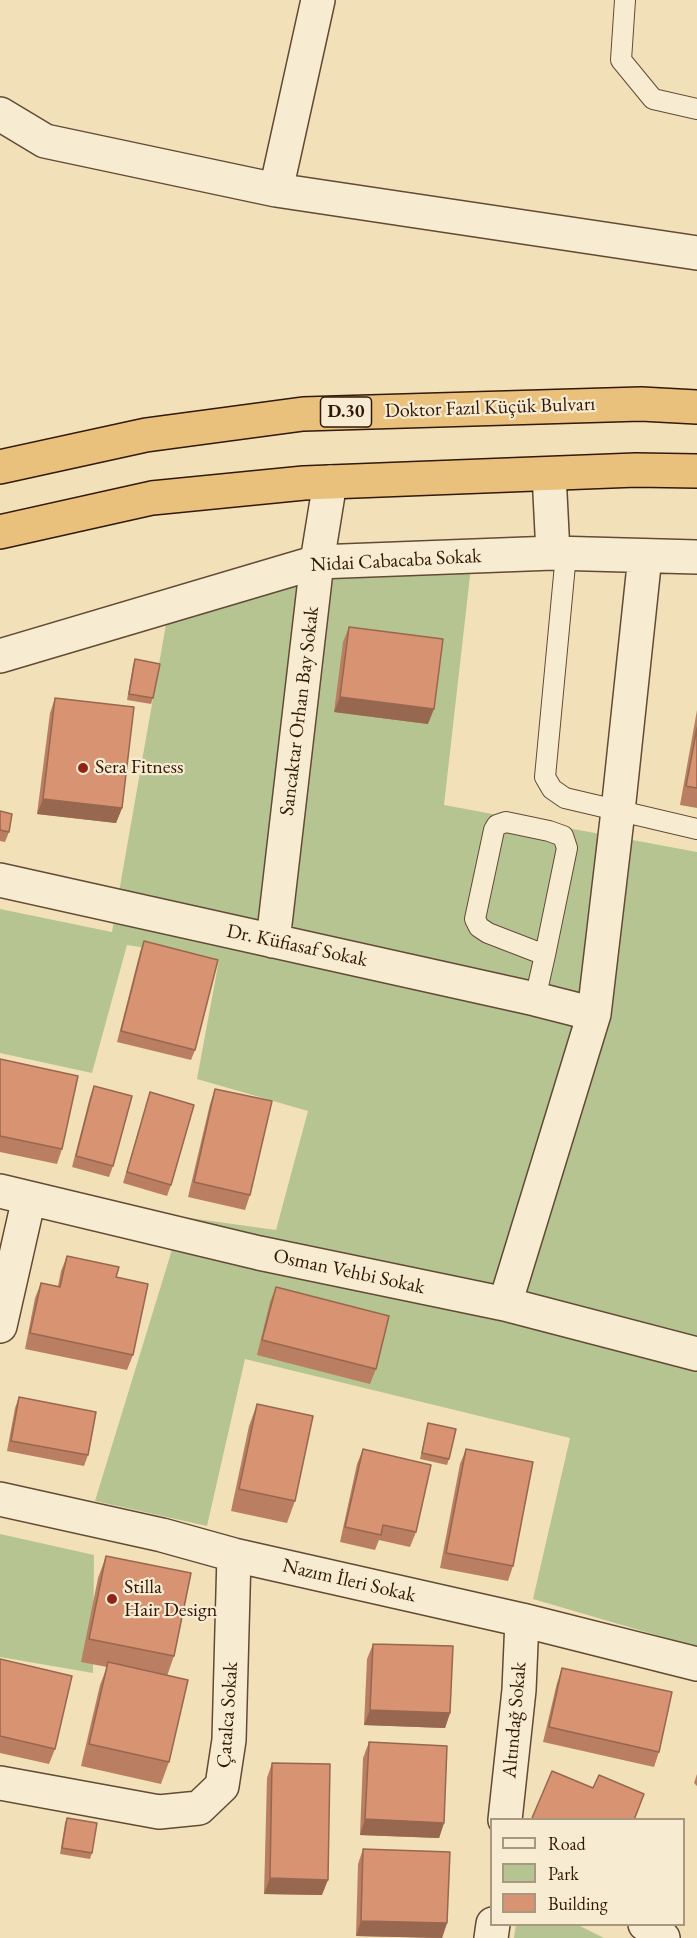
<!DOCTYPE html>
<html>
<head>
<meta charset="utf-8">
<style>
  body { margin:0 }
  #map { position:relative; width:697px; height:1938px; overflow:hidden; background:#f2e1b8; font-family:"EB Garamond",serif }
  canvas { display:block }
  .legend { position:absolute; left:490px; top:1818px; width:195px; height:108px; box-sizing:border-box; background:#f7ecd1; border:2px solid #a89781; margin:0; padding:8px 10px; list-style:none; font-size:18px; color:#321809 }
  .legend li { display:flex; align-items:center; gap:12px; height:30px }
  .legend b { width:30px; border:2px solid #a89781 }
</style>
</head>
<body>
<div id="map">
<canvas width="697" height="1938"></canvas>
<ul class="legend">
<li><b style="height:8px;background:#f7ecd1"></b>Road</li>
<li><b style="height:16px;background:#b6c492"></b>Park</li>
<li><b style="height:16px;background:#d89372"></b>Building</li>
</ul>
</div>
<script>
const ctx = document.querySelector('canvas').getContext('2d');
ctx.lineJoin = 'round';
function fillPath(path, color) { ctx.fillStyle = color; ctx.fill(path, 'evenodd'); }
const poly = rows => new Path2D(rows.map(r => 'M' + r).join(''));
function strokePath(path, color, width, dash) { ctx.strokeStyle = color; ctx.lineWidth = width; ctx.lineCap = dash ? 'butt' : 'round'; ctx.setLineDash(dash || []); ctx.stroke(path); }
function drawText(font, color, halo, rows, align = 'center') {
  ctx.font = font + ' "EB Garamond",serif'; ctx.lineWidth = 4.5; ctx.setLineDash([]); ctx.textBaseline = 'middle'; ctx.strokeStyle = halo; ctx.fillStyle = color; for (const [text, x, y, turn = 0] of rows) {
    ctx.save(); ctx.translate(x, y); ctx.rotate((+turn || 0) * Math.PI / 180); ctx.textAlign = isNaN(turn) ? turn : align; if (halo) ctx.strokeText(text, 0, 0); ctx.fillText(text, 0, 0); ctx.restore();
  }
}
const green = poly([
  [471,567,444,805,697,852,697,1647,533,1599,570,1438,245,1359,207,1526,95,1501,182,1217,276,1230,308,1111,197,1079,219,960,127,945,92,1073,0,1053,0,909,112,932,172,590],
  [0,1534,94,1555,93,1673,0,1657],
  [516,1924,578,1925,604,1938,514,1938]
]);
const lane = poly([
  [625,0,621,60,653,99,697,109],
  [566,554,545,777,552,789,565,798,697,829],
  [535,999,545,955,567,848,563,836,549,831,506,822,497,825,494,830,475,919,479,927,488,933,545,955]
]);
const street = poly([
  [0,114,45,141,276,190,697,253],
  [276,190,318,0],
  [549,474,553,553],
  [0,656,317,562,553,553,697,557],
  [0,880,535,999,594,1014],
  [273,941,317,562,330,482],
  [0,1191,259,1253,505,1304,697,1354],
  [505,1304,594,1014,618,811,645,556],
  [0,1326,29,1198],
  [0,1499,162,1535,234,1555,522,1620,697,1664],
  [0,1783,159,1812,199,1808,222,1786,229,1740,234,1555],
  [505,1820,519,1690,522,1620],
  [645,1924,663,1938],
  [491,1938,493,1924]
]);
const highway = poly([
  [0,467,146,435,303,414,641,404,697,407],
  [0,532,152,498,304,483,636,470,697,471]
]);
const wall = poly([
  [349,627,428,724,334,712,343,642],
  [135,659,153,698,151,704,127,700,133,665],
  [55,698,122,808,116,823,37,814,50,713],
  [697,710,697,808,680,805],
  [0,811,9,832,5,842,0,841],
  [144,941,195,1050,191,1060,117,1042,140,952],
  [0,1059,62,1149,57,1164,0,1152],
  [94,1086,113,1166,109,1177,72,1167,90,1097],
  [215,1089,250,1195,245,1210,188,1197,210,1104],
  [150,1092,171,1185,167,1196,123,1183],
  [67,1256,116,1277,133,1355,127,1370,25,1349,35,1298,41,1283,58,1286,61,1271],
  [276,1287,376,1369,370,1384,257,1355,270,1302],
  [19,1397,88,1455,84,1466,7,1451,15,1408],
  [257,1404,295,1501,287,1523,231,1511,249,1426],
  [428,1423,449,1459,447,1465,420,1459],
  [363,1449,416,1532,410,1547,379,1540,375,1550,340,1542,357,1464],
  [466,1449,513,1566,508,1581,440,1568,460,1464],
  [106,1556,174,1656,167,1676,169,1762,161,1784,81,1766,100,1685,107,1667,81,1662,98,1578],
  [373,1644,450,1713,445,1728,364,1725,367,1659],
  [0,1659,55,1749,49,1764,0,1753],
  [562,1668,659,1752,654,1767,543,1742,557,1683],
  [369,1742,444,1823,439,1838,360,1835,363,1758],
  [272,1763,322,1895,264,1894,267,1778],
  [697,1774,697,1786,694,1783],
  [67,1818,92,1853,90,1859,60,1854,65,1823],
  [363,1849,447,1923,442,1938,356,1936,358,1864]
]);
const shadedWall = poly([
  [340,697,434,709,428,724,334,712],
  [43,799,122,808,116,823,37,814],
  [370,1710,450,1713,445,1728,364,1725],
  [365,1819,444,1823,439,1838,360,1835],
  [270,1878,328,1880,322,1895,264,1894],
  [361,1921,447,1923,442,1938,356,1936]
]);
const building = poly([
  [349,627,443,639,434,709,340,697,349,627],
  [135,659,160,664,153,698,129,694,135,659],
  [55,698,134,707,122,808,43,799,55,698],
  [697,728,697,788,686,786,697,728],
  [0,811,12,814,9,832,0,830,0,811],
  [144,941,218,960,195,1050,121,1031,144,941],
  [0,1059,78,1076,62,1149,0,1136,0,1059],
  [94,1086,132,1096,113,1166,76,1156,94,1086],
  [215,1089,272,1101,250,1195,194,1182,215,1089],
  [150,1092,194,1105,171,1185,127,1172,150,1092],
  [67,1256,119,1267,116,1277,148,1284,133,1355,30,1333,41,1283,60,1287,67,1256],
  [276,1287,389,1316,376,1369,262,1340,276,1287],
  [19,1397,96,1412,88,1455,11,1441,19,1397],
  [257,1404,313,1416,295,1501,239,1489,257,1404],
  [428,1423,456,1429,449,1459,422,1453,428,1423],
  [363,1449,431,1465,416,1532,383,1525,381,1535,345,1527,363,1449],
  [466,1449,533,1462,513,1566,446,1553,466,1449],
  [106,1556,191,1573,174,1656,89,1639,106,1556],
  [373,1644,453,1646,450,1713,370,1710,373,1644],
  [0,1659,72,1676,55,1749,0,1736,0,1659],
  [108,1662,188,1680,169,1762,89,1744,108,1662],
  [562,1668,672,1692,659,1752,549,1727,562,1668],
  [369,1742,447,1746,444,1823,365,1819,369,1742],
  [272,1763,330,1764,328,1880,270,1878,272,1763],
  [552,1771,593,1788,599,1775,644,1794,634,1820,535,1820,532,1818,552,1771],
  [67,1818,97,1823,92,1853,62,1848,67,1818],
  [363,1849,450,1852,447,1923,361,1921,363,1849]
]);
const markers = [
  [83,768,6,"#8f2418"],
  [112,1599,6,"#8f2418"]
];
const shields = [
  [346,412,51]
];
const shieldNames = [
  ["D.30",346,412]
];
const streetNames = [
  ["Doktor Fazıl Küçük Bulvarı",490,408,-2],
  ["Nidai Cabacaba Sokak",396,561,-3],
  ["Sancaktar Orhan Bay Sokak",300,711,-83],
  ["Dr. Küfiasaf Sokak",297,946,12],
  ["Osman Vehbi Sokak",349,1272,12],
  ["Nazım İleri Sokak",349,1581,13],
  ["Çatalca Sokak",228,1715,-86],
  ["Altındağ Sokak",515,1720,-85]
];
const poiNames = [
  ["Sera Fitness",95,768],
  ["Stilla",124,1588],
  ["Hair Design",124,1611]
];
fillPath(green, '#b6c492');
strokePath(lane, '#624a35', 22);
strokePath(street, '#624a35', 36);
strokePath(highway, '#321809', 36);
strokePath(lane, '#f7ecd1', 20);
strokePath(street, '#f7ecd1', 33);
strokePath(highway, '#e9c07c', 33);
fillPath(wall, '#ba7e62');
fillPath(shadedWall, '#976750');
fillPath(building, '#d89372');
strokePath(building, '#976750', 1.5);
for (const [x, y, r, color] of markers) { const dot = new Path2D(); dot.arc(x, y, r, 0, 2 * Math.PI); ctx.fillStyle = color; ctx.fill(dot); strokePath(dot, '#f7ecd1', 2); }
for (const [x, y, w] of shields) { const box = new Path2D(); box.roundRect(x - w / 2, y - 15, w, 30, 4.5); ctx.fillStyle = '#f7ecd1'; ctx.fill(box); strokePath(box, '#321809', 1.5); }
drawText('bold 18px', '#321809', null, shieldNames);
drawText('20px', '#321809', '#f7ecd1', streetNames);
drawText('20px', '#321809', '#f7ecd1', poiNames, 'left');
</script>
</body>
</html>
